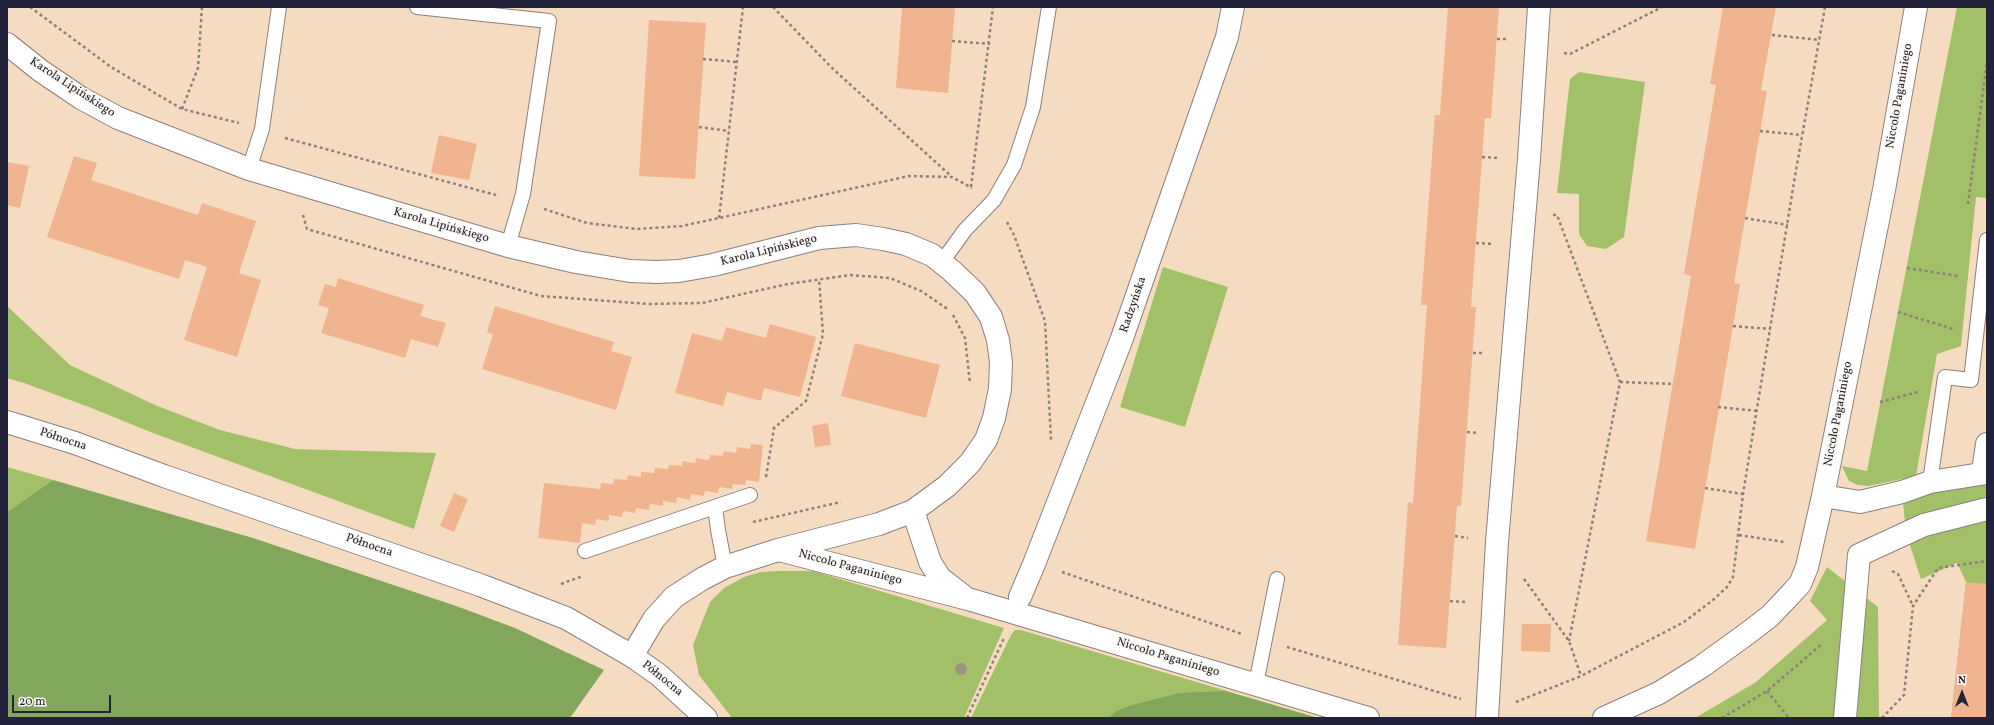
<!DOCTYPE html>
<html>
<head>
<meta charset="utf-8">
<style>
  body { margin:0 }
  #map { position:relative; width:1994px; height:725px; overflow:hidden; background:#f5dcc1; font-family:Vollkorn,serif }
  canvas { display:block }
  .frame { position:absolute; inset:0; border:8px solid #22223b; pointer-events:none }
  .north { position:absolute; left:1942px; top:673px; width:40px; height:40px; -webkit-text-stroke:3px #fbf7ec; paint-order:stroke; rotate:0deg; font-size:11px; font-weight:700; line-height:16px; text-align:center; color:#22223b }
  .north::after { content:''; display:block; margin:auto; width:14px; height:18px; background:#22223b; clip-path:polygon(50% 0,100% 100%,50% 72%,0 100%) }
  .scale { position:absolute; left:12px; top:695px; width:99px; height:18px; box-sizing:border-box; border:2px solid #22223b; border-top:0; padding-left:5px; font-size:12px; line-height:14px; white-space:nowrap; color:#22223b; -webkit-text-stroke:3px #fbf7ec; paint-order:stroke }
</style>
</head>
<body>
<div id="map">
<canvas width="1994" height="725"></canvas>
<div class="frame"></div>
<div class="north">N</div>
<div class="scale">20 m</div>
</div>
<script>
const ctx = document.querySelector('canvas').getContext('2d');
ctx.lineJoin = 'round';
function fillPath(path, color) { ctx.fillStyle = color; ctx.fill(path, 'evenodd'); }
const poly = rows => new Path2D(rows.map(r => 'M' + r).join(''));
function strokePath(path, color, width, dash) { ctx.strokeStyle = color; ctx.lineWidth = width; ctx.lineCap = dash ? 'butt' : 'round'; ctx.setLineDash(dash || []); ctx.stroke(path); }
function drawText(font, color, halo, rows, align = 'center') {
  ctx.font = font + ' Vollkorn,serif'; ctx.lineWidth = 3; ctx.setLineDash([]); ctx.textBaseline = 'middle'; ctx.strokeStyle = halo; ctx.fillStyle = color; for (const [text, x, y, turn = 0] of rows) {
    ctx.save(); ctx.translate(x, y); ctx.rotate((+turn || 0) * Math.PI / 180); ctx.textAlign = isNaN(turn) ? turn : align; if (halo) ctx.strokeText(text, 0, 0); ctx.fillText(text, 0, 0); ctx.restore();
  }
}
const green = poly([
  [1957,7,1987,7,1987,198,1976,197,1961,346,1937,354,1916,476,1869,486,1858,485,1849,481,1842,466,1867,471],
  [1579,72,1645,82,1624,237,1606,249,1587,246,1579,234,1579,194,1557,193,1570,79],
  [1163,267,1228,287,1185,427,1120,407],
  [7,306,70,365,155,405,220,430,295,449,436,453,414,529,153,433,89,407,24,383,7,378],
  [7,467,53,480,7,512],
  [1987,473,1987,718,1951,718,1966,582,1957,563,1921,579,1906,533,1902,492],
  [1827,567,1878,607,1879,718,1695,718,1756,682,1827,620,1810,601],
  [778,571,813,571,1004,628,964,718,732,718,699,675,693,645,710,602,724,588,744,577,761,572],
  [1015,630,1021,630,1318,718,971,718,1011,635]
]);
const forest = poly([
  [53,480,253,538,459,607,515,628,604,670,570,718,7,718,7,512],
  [1225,691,1318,718,1109,718,1115,712,1129,706,1179,693]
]);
const building = poly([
  [902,7,955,7,948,93,896,88],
  [1448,7,1499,7,1491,118,1485,118,1471,307,1476,307,1461,506,1457,506,1446,648,1398,645,1408,502,1413,503,1427,305,1421,305,1435,115,1440,115],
  [1723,7,1776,7,1761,90,1767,91,1734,283,1740,284,1733,326,1695,549,1646,541,1691,276,1684,274,1716,85,1710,84],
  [649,20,706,23,695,179,639,176],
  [439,135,477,144,469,180,431,173],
  [74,156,97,163,91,180,198,215,202,203,256,221,239,273,261,280,237,357,184,340,207,267,185,260,179,279,47,237],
  [7,162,29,166,20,208,7,205],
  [338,278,424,305,420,316,446,323,438,347,411,339,405,358,321,333,329,308,318,305,325,284,336,287],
  [495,306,614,342,611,351,632,357,616,410,482,369,493,334,487,332],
  [770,324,816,337,800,397,764,388,761,401,727,392,723,406,675,393,692,333,722,341,726,327,766,338],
  [855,343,940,365,926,418,841,396],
  [828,423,831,445,815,447,812,426],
  [751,444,763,445,759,482,746,480,745,485,733,484,732,489,719,487,718,493,705,491,704,496,691,494,690,500,677,497,676,503,663,501,663,506,650,504,649,510,636,508,635,513,623,511,622,517,609,515,609,521,596,519,595,525,582,523,580,543,538,538,544,483,600,489,601,483,613,484,614,479,627,480,628,475,641,477,641,472,654,473,655,468,668,469,669,465,682,466,682,461,695,463,696,458,709,460,710,455,723,456,724,451,736,453,737,447,750,449],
  [454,493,468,499,454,532,440,526],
  [1966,582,1987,584,1987,718,1951,718],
  [1522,624,1551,624,1550,652,1521,651]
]);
const path = poly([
  [30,7,111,67,182,109,239,123],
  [773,7,832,68,951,176],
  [1772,35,1820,40],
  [1497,39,1508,39],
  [952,41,990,44],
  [1564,53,1570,54,1662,7],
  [703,59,737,62],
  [182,109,198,68,202,7],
  [699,127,729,131],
  [1760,131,1802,135],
  [285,138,496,195],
  [1482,157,1500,158],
  [971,187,993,7],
  [1968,204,1987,61],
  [544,209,587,223,637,229,682,226,719,218,909,176,952,177,972,188],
  [303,215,307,229,541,296,649,304,702,303,788,284,850,275,890,278,921,291,949,310],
  [1553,215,1557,215,1620,382,1569,641],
  [719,218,743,7],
  [1745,218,1788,225],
  [1007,222,1014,235,1045,321,1051,440],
  [1476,243,1494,244],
  [1907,268,1958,276],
  [1898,312,1953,329],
  [953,315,965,338,970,383],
  [1733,326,1771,329],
  [1473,353,1484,353],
  [1620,382,1673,384],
  [1880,402,1918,392],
  [1718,407,1757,411],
  [1467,432,1478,433],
  [766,477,774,428,806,401,823,334,819,279],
  [1705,488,1743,494],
  [753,522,841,502],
  [1739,535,1784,542],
  [1455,536,1468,538],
  [1892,571,1898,574,1913,606],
  [1062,572,1242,634],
  [1524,579,1569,641,1581,676],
  [561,584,583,576],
  [1450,601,1465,602],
  [1287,647,1461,699],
  [1767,691,1789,718],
  [1516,702,1581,676,1684,622,1713,600,1727,587,1733,577,1743,494,1795,176,1825,7],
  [967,718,1004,638],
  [1722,718,1767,691,1823,643],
  [1882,718,1904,695,1913,606,1938,568,1987,561]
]);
const service = poly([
  [417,7,549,21,523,194,508,246],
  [249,169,262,129,279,7],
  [942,262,965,230,994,200,1014,165,1033,107,1049,7],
  [1930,482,1945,377,1971,380,1987,240],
  [715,507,718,530,725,567],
  [585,551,750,495],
  [1256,684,1277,579]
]);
const pedestrian = poly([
  [1020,597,1034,564,1121,341,1227,37,1233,7]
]);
const minor = poly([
  [7,44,41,71,81,98,118,118,249,169,508,246,576,262,630,271,657,272,679,271,713,265,819,238,856,235,883,239,906,244,932,255,952,271,975,293,991,317,998,340,1001,362,1000,389,994,418,986,440,970,463,947,486,913,511,879,524,778,550,725,567,702,579,674,597,654,619,632,656],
  [1983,472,1987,444],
  [1823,496,1860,502,1902,492,1930,482,1987,473],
  [913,511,930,562,940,578,962,595],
  [779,550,968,599,1368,718],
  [1487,718,1497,542,1529,159,1539,7],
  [1604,718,1659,693,1701,667,1748,633,1770,616,1789,596,1800,584,1807,567,1823,496,1884,190,1916,7],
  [1845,718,1859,555,1924,525,1987,509]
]);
const tertiary = poly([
  [7,422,75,443,164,476,480,585,566,618,632,656,659,675,706,718]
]);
const trees = [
  [961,669]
];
const streetNames = [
  ["Karola Lipińskiego",72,88,33],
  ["Niccolo Paganiniego",1900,96,-80],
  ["Karola Lipińskiego",441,226,16],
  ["Karola Lipińskiego",769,251,-14],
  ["Radzyńska",1134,305,-71],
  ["Niccolo Paganiniego",1839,414,-79],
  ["Północna",63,440,18],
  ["Północna",369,546,19],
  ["Niccolo Paganiniego",850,568,15],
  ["Niccolo Paganiniego",1168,658,17],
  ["Północna",662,679,39]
];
fillPath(green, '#a2c068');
fillPath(forest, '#81a65c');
fillPath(building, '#f0b490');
strokePath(service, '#8c7f7e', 16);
strokePath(pedestrian, '#8c7f7e', 24);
strokePath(minor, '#8c7f7e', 24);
strokePath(tertiary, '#8c7f7e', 24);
strokePath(path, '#8c7f7e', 2.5, [3, 3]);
strokePath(service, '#fff', 14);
strokePath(pedestrian, '#fff', 22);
strokePath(minor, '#fff', 22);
strokePath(tertiary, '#fff', 22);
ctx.fillStyle = '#9a9480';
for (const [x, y] of trees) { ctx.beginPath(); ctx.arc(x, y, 6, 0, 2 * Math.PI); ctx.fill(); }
drawText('12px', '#22223b', '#fbf7ec', streetNames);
</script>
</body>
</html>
